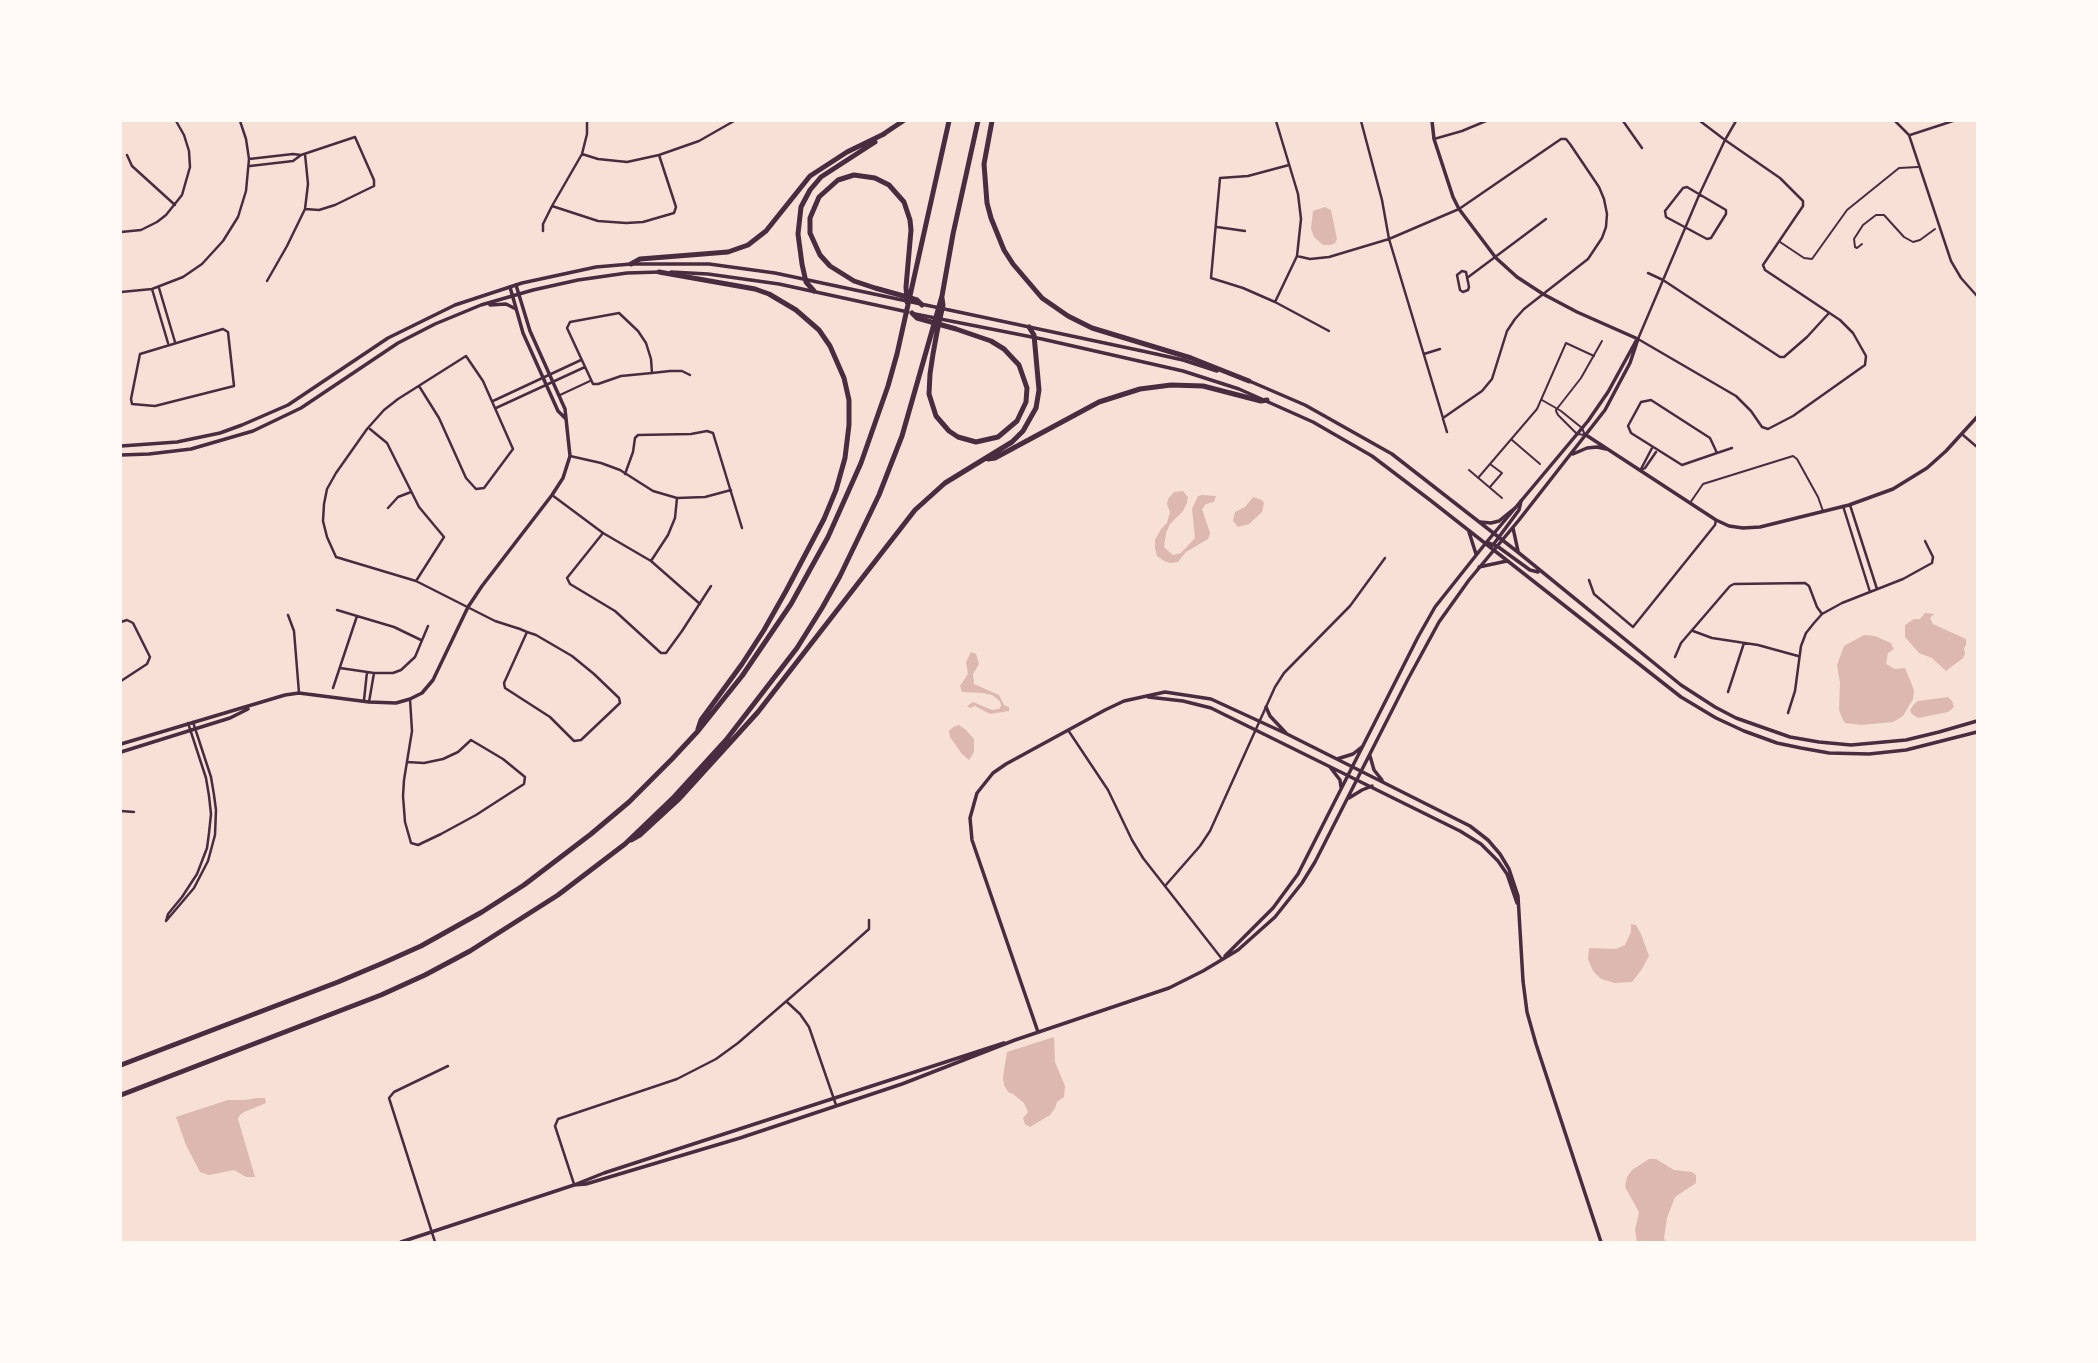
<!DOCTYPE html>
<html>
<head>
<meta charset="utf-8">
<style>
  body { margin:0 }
  #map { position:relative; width:2098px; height:1363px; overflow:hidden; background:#f7e1d7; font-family:"PT Sans Narrow",sans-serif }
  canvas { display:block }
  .frame { position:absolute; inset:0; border:122px solid #fffaf5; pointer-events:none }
</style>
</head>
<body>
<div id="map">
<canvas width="2098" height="1363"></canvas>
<div class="frame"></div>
</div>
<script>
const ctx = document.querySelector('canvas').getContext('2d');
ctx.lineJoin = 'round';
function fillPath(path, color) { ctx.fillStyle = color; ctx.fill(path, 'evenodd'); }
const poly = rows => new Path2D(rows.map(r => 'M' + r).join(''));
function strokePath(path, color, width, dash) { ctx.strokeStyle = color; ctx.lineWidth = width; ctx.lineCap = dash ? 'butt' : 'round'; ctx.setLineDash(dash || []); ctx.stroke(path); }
const water = poly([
  [1325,207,1331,210,1337,239,1335,243,1331,245,1323,245,1314,237,1311,229,1313,211],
  [1183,491,1188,497,1187,503,1183,511,1170,524,1166,533,1164,547,1167,550,1173,555,1181,553,1195,538,1192,509,1198,496,1202,495,1216,496,1214,502,1206,504,1202,509,1210,533,1208,539,1186,552,1178,562,1170,563,1164,561,1157,556,1155,548,1155,540,1161,529,1167,523,1170,512,1167,504,1168,499,1174,492],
  [1253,497,1262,500,1264,503,1262,512,1249,524,1238,527,1233,521,1235,512,1245,507],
  [1925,613,1934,614,1930,618,1933,624,1966,639,1966,645,1964,648,1965,654,1963,658,1946,671,1932,658,1919,653,1905,637,1905,625,1914,619,1920,619],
  [1864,635,1875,636,1891,643,1894,649,1888,653,1886,664,1895,669,1905,668,1914,690,1913,699,1903,716,1893,722,1861,725,1845,723,1842,718,1839,710,1840,683,1837,665,1844,646],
  [971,652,976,654,979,664,973,674,974,684,999,695,1004,705,1009,707,1009,711,990,714,975,706,970,708,967,706,973,702,992,710,999,709,1001,706,1000,701,992,695,983,693,962,692,960,686,968,674,966,662],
  [1948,697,1952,701,1954,707,1948,712,1918,718,1912,714,1910,710,1914,704,1918,701],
  [959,725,966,730,974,739,974,752,969,760,962,754,950,737,949,731,953,727],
  [1631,924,1636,925,1641,934,1649,956,1642,969,1632,982,1615,983,1601,979,1593,971,1588,959,1589,948,1616,949,1625,945,1631,932],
  [1054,1037,1055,1062,1065,1086,1064,1097,1057,1102,1055,1108,1050,1115,1030,1127,1025,1124,1023,1118,1028,1112,1024,1103,1013,1094,1008,1092,1004,1085,1003,1077,1007,1052],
  [257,1098,265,1098,266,1103,244,1112,239,1116,238,1119,255,1177,246,1177,234,1170,209,1175,200,1172,186,1145,176,1117,228,1100,245,1100],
  [1649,1159,1656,1159,1674,1170,1692,1172,1696,1175,1696,1183,1675,1197,1667,1218,1664,1238,1666,1242,1637,1242,1635,1230,1639,1212,1625,1187,1627,1177,1632,1170]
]);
const service = poly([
  [560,395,590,381],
  [1542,400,1561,411,1582,428,1585,435],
  [1556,410,1581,378,1602,341],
  [1556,411,1558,415,1577,434,1585,435],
  [1512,440,1540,464],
  [1469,470,1502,498],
  [1478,478,1537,409,1566,343,1594,356],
  [1490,487,1502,473,1490,464],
  [1690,503,1703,484,1793,456,1797,459,1818,497,1823,511]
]);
const pedestrian = poly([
  [1780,242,1804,258,1812,259,1847,210,1899,168,1918,167],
  [1862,244,1857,248,1855,247,1854,239,1863,225,1876,215,1884,215,1904,237,1913,242,1920,240,1935,229]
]);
const minor = poly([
  [587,121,587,134,582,154,598,159,627,162,659,155,699,141,734,121],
  [1276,121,1298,194,1301,219,1297,256,1310,259,1329,257,1389,239,1382,200,1361,121],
  [1623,121,1642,148],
  [1700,121,1725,140,1780,178,1803,201,1803,206,1763,265,1765,270,1840,320,1853,333,1866,356,1865,365,1793,416,1768,429,1762,427,1751,411,1736,396,1638,339,1700,193,1725,140,1736,121],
  [1895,121,1909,135,1951,261,1961,278,1977,296],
  [1910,135,1953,121],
  [1434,139,1462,131,1486,121],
  [1561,139,1566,139,1570,144,1599,187,1604,199,1607,214,1606,227,1602,238,1588,259,1524,309,1515,319,1507,331,1492,379,1482,391,1443,418,1389,239,1459,209,1561,139],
  [582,154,552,206,598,221,626,223,643,222,674,213,676,207,659,155],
  [127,155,132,166,175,205],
  [249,159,293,154,301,155],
  [1289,165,1248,176,1220,178,1211,278,1243,288,1275,302,1297,256],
  [250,166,293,161,301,155,355,137,374,180,374,186,335,205,319,210,305,209],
  [1687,187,1726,210,1726,214,1711,238,1707,239,1666,217,1665,211,1683,188,1687,187],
  [1217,227,1245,231],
  [543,231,543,224,552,206],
  [121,232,141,230,157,222,166,215,182,195,190,167,189,151,184,135,176,121],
  [1462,271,1466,272,1469,287,1468,290,1463,292,1460,290,1457,275,1462,271],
  [1648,273,1663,280,1780,357,1784,357,1807,337,1829,313],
  [1467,278,1546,219],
  [267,281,287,246,305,209,308,184,305,154],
  [159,288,175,342],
  [152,289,168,343],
  [121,292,152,289,183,277,202,264,223,241,238,217,246,191,249,159,246,139,240,121],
  [1275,302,1329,331],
  [223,329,228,332,234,386,155,406,132,404,131,399,140,354,223,329],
  [1424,354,1440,349],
  [652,373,651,359,646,343,638,331,619,313,570,322,567,328,593,384,598,384,621,376,652,373,670,371,682,371,690,375],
  [419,386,439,418,466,478,476,489,484,488,513,449,483,381,466,356,398,399,384,410,367,429,336,473,327,489,324,504,323,521,327,537,336,557,416,581,495,621,520,629,527,632,536,635,572,656,594,674,619,698,620,703,581,740,574,741,550,717,505,688,504,683,527,632],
  [1651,400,1710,438,1717,453,1682,465,1631,433,1628,426,1641,402,1651,400],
  [493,401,581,360],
  [496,408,585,367],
  [1443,419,1447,432],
  [370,429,387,443,419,507,444,537,416,581],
  [1963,435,1977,447],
  [1717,453,1732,448],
  [570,456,601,463,620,470,653,491,677,498,705,497,731,490],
  [1641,469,1652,448],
  [1641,470,1645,468,1656,452],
  [625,474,633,452,635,438,638,435,691,434,707,431,713,433,742,528],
  [552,495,603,533,651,561,700,604],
  [1850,505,1877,589],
  [1843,506,1870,592],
  [388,508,398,497,411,492],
  [603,533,567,578,570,584,615,611,661,653,666,653,682,631,711,586],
  [651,561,668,535,675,518,677,498],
  [1589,580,1594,594,1633,627,1715,525,1716,520],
  [337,610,357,616],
  [288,615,294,631,299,693],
  [121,622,127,620,133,623,150,657,147,664,121,681],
  [1693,631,1712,638,1758,645,1798,656],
  [1675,657,1681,643,1730,586,1734,584,1805,583,1809,586,1817,607,1822,614],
  [340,668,374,673,393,673,401,670,415,657,428,626],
  [333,688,357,616,394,627,421,640],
  [1728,692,1744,643],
  [364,700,367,672],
  [369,702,374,673],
  [1788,713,1795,691,1801,646,1806,633,1814,623,1822,614,1842,603,1903,579,1932,563,1933,557,1925,541],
  [1068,730,1108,790,1132,840,1143,858,1222,959],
  [407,762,424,763,443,759,458,752,471,740,503,759,525,777,524,784,476,815,441,834,418,845,411,843,405,822,403,796,404,780,412,731,410,699],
  [121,811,134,812],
  [1165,886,1200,846,1210,831,1275,687,1284,673,1350,606,1385,558],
  [166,921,194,888,208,861,215,835,216,810,214,795,211,777,193,722],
  [166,921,168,914,182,897,197,874,207,848,209,833,211,814,209,796,206,778,188,723],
  [787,1002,800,1014,809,1027,836,1105],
  [574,1184,555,1126,558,1119,677,1079,716,1059,738,1043,842,953,869,929,869,920],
  [435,1242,389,1098,394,1092,448,1066]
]);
const tertiary = poly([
  [1432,121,1434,139,1453,197,1459,209,1496,258,1517,277,1543,294,1577,312,1638,339],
  [510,287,523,333,558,411,565,418],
  [1586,435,1716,520,1729,526,1743,528,1760,527,1849,505,1893,489,1927,468,1946,451,1977,417],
  [1573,454,1587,448,1597,447,1606,449],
  [1148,697,1183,701,1211,708,1460,831,1481,844,1498,861,1507,874,1517,903],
  [1266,707,1270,716,1286,733],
  [121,744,285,695,299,693,369,702,396,703,410,699,422,693,433,680,468,607,482,586,552,495,563,478,570,456,565,409,530,331,516,285],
  [121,752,230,718,248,709],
  [1370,756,1374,770,1382,780],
  [1337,759,1353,754,1363,746],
  [1330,767,1340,780,1341,787],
  [1349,798,1362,790,1372,786],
  [1225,956,1273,908,1298,874,1418,637,1435,607,1485,544,1588,421,1608,392,1636,341],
  [1038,1032,972,840,970,818,977,793,993,773,1006,764,1105,710,1124,701,1165,692,1211,699,1287,734,1470,826,1488,840,1500,854,1509,869,1518,896,1523,981,1527,1012,1536,1044,1601,1242],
  [574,1185,586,1184,740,1138,902,1084,1015,1040,1169,988,1203,971,1238,950,1275,917,1302,883,1315,862,1408,679,1439,622,1469,580,1519,520,1605,410,1630,363,1638,339],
  [401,1242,574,1185,604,1173,1004,1043]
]);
const secondary = poly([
  [671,272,708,274,779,284,908,312],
  [490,305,506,304,516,309],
  [915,314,1042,339,1183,371,1239,389,1313,422,1372,456,1430,500,1681,697,1716,718,1744,731,1777,743,1801,748,1829,753,1869,754,1906,750,1977,732],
  [1247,380,1305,405,1392,454,1519,553,1681,685,1715,707,1736,718,1790,737,1819,742,1851,745,1906,740,1939,732,1977,721],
  [121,446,177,442,220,433,242,425,288,405,388,338,455,305,522,283,596,267,631,264,709,264,775,273,1147,352,1183,360,1217,371],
  [121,455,149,454,191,449,253,431,301,408,398,343,435,324,481,305,533,290,578,280,627,273,660,272],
  [1480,522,1491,523,1499,521,1515,508],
  [1513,528,1518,551],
  [1469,532,1476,554],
  [1485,544,1488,543,1497,546,1530,570,1538,572],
  [1493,545,1519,510,1521,501],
  [1479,567,1507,561]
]);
const motorway = poly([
  [992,121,984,164,987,203,991,218,1004,250,1013,264,1042,298,1068,316,1092,328,1191,358,1249,381],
  [882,135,903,121],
  [631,264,640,259,728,252,748,245,766,231,810,176,847,152,884,134],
  [659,272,755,289,769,294,796,310,819,330,830,346,844,378,849,400,849,425,845,458,836,490,824,519,786,591,764,630,742,664,701,720,698,729],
  [814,291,806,282,802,264,798,234,801,207,810,190,821,177,875,142],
  [907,302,906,287,911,230,910,220,904,202,889,185,875,178,854,175,838,180,819,197,810,218,810,233,820,255,830,266,854,281,875,288,900,295,917,300,922,305],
  [912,313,917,318,956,329,991,341,1004,349,1019,365,1027,388,1026,402,1017,421,998,437,976,442,958,437,949,431,936,416,929,394,930,374,933,354,937,332,943,305,942,298],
  [988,459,995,458,1099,402,1140,389,1171,385,1203,386,1261,401,1267,400],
  [631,840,640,835,678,800,758,712,915,510,945,483,1012,442,1023,431,1036,408,1039,390,1034,335,1029,327],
  [121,1065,338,982,383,963,421,946,482,912,524,885,591,834,629,802,672,759,698,731,742,676,791,604,828,537,861,463,888,386,897,354,949,121],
  [121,1095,381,995,425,975,470,951,558,895,625,844,674,797,726,740,797,648,822,608,840,576,879,495,902,436,942,296,953,234,978,121]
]);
fillPath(water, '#dcb8b0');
strokePath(service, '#4a2c40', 2);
strokePath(pedestrian, '#4a2c40', 2);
strokePath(minor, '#4a2c40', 2.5);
strokePath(tertiary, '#4a2c40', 3.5);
strokePath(secondary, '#4a2c40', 3.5);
strokePath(motorway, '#4a2c40', 5);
</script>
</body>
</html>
